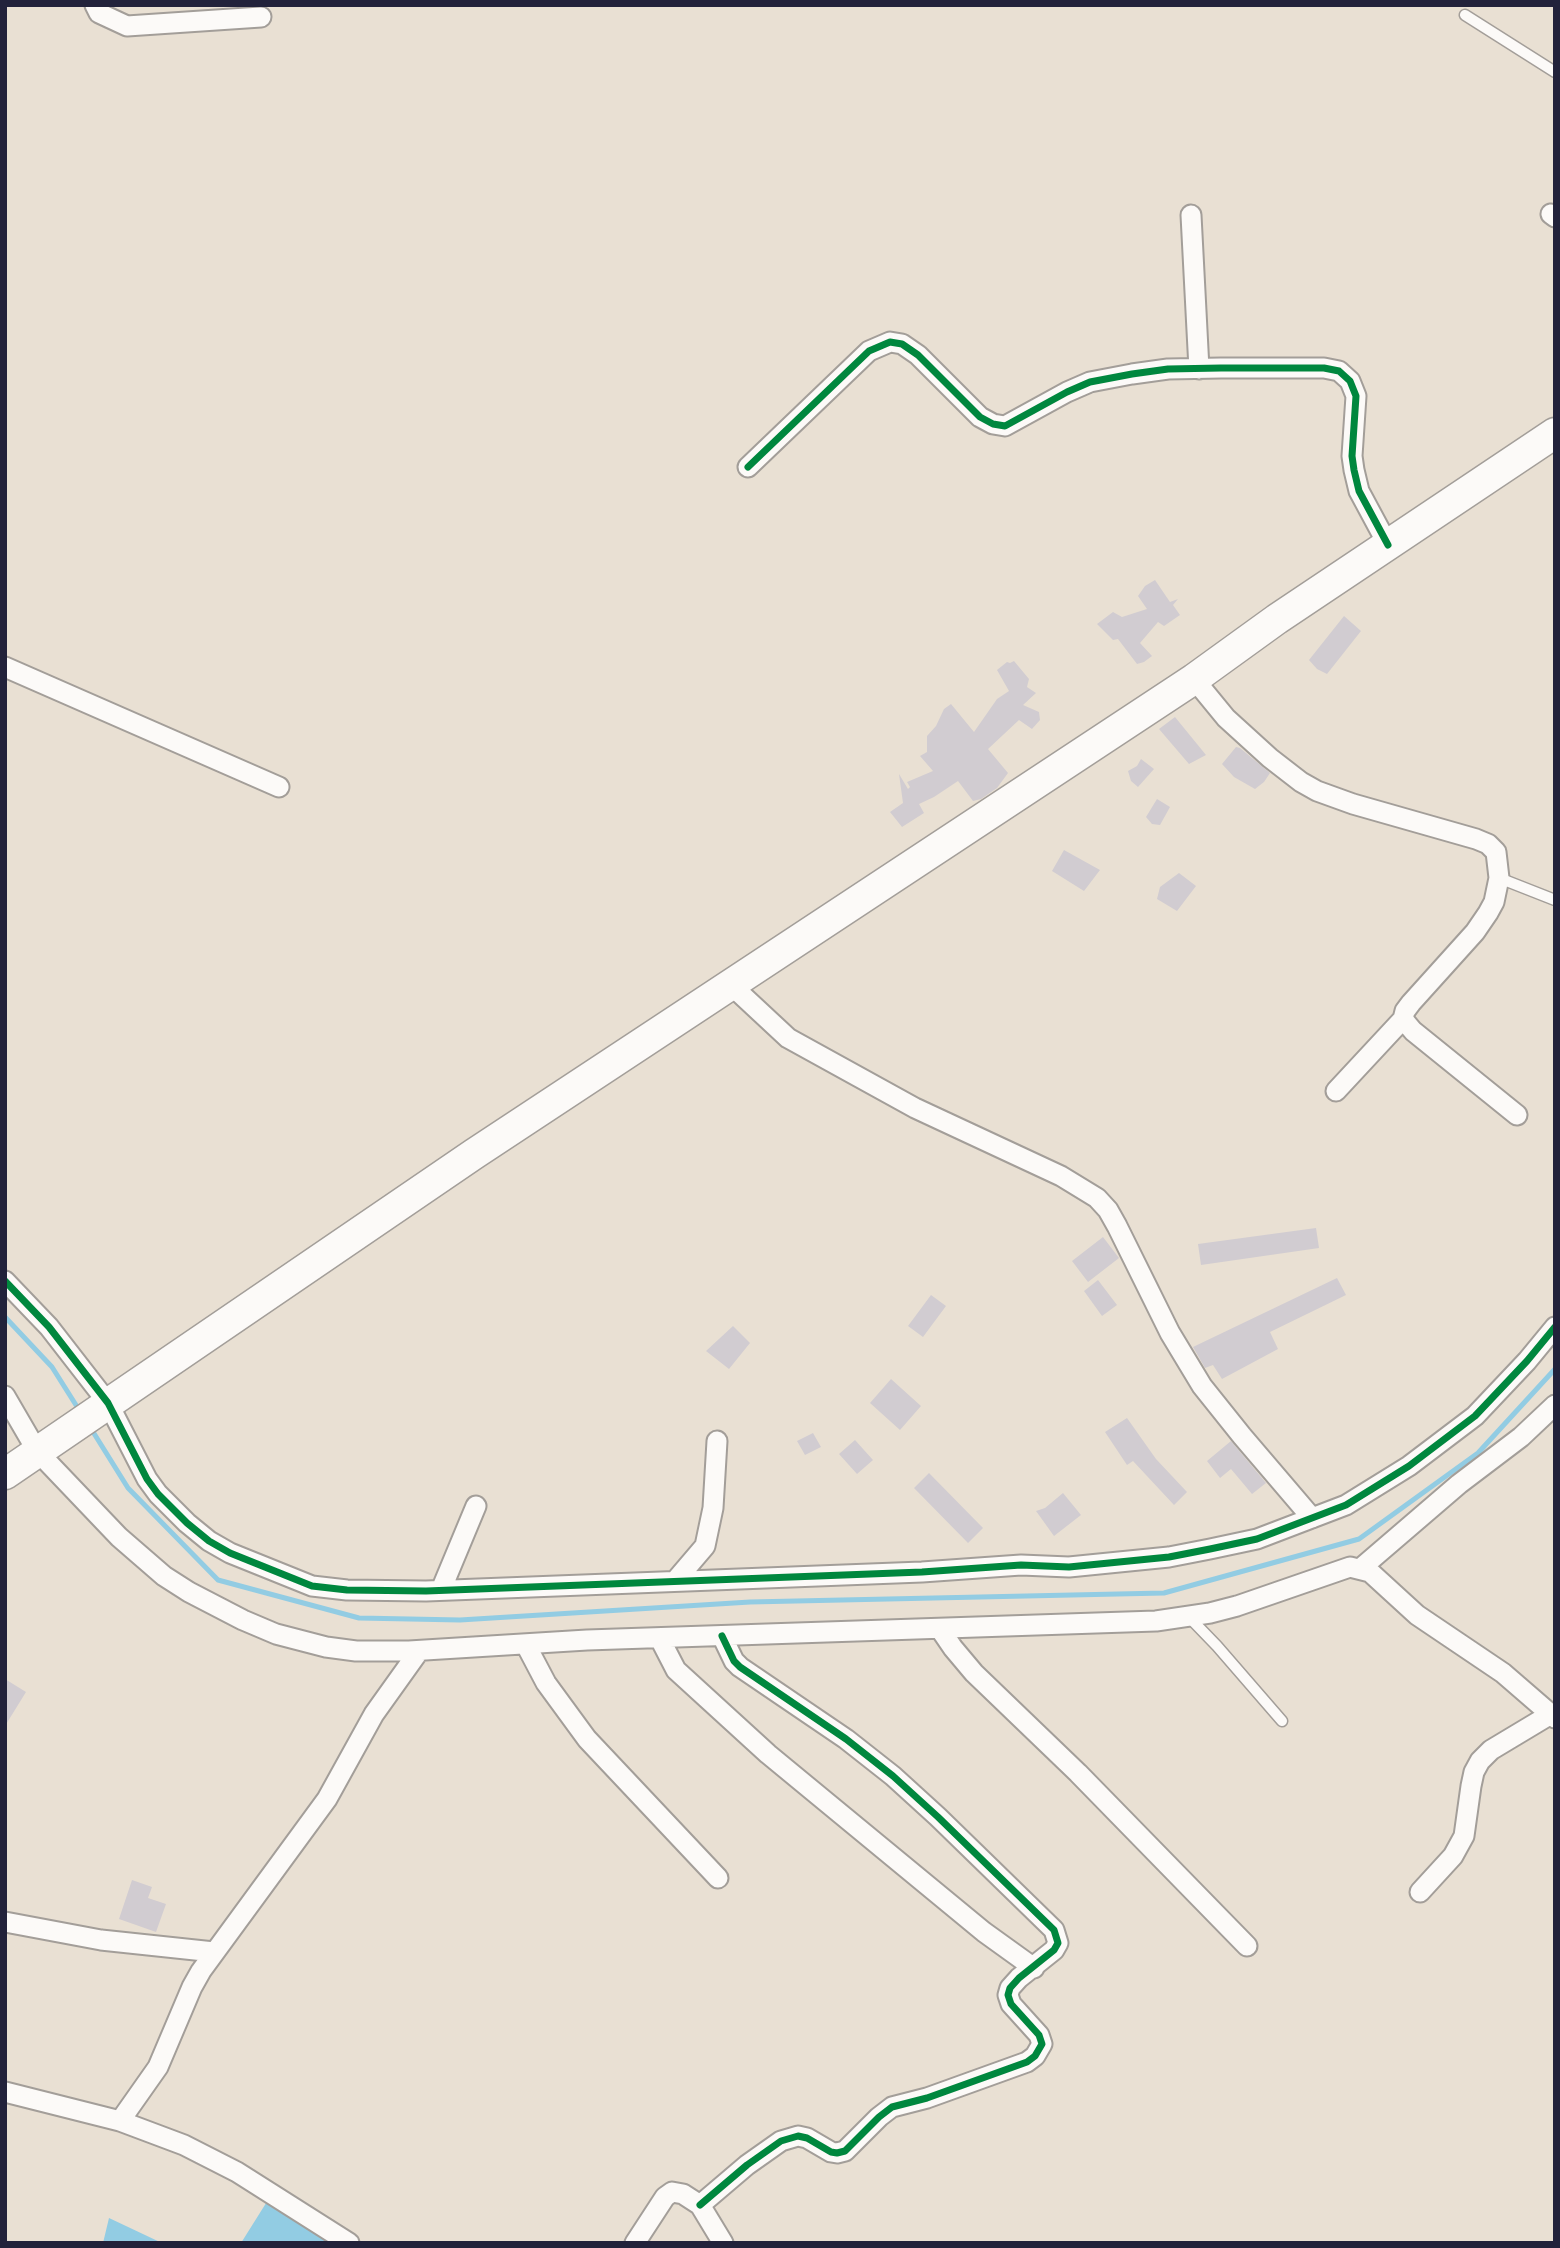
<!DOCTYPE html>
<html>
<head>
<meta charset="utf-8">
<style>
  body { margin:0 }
  #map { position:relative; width:1560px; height:2248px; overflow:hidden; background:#e9e0d3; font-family:"Comic Neue",sans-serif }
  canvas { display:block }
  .frame { position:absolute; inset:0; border:7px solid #22223b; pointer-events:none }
</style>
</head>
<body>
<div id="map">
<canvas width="1560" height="2248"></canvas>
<div class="frame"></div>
</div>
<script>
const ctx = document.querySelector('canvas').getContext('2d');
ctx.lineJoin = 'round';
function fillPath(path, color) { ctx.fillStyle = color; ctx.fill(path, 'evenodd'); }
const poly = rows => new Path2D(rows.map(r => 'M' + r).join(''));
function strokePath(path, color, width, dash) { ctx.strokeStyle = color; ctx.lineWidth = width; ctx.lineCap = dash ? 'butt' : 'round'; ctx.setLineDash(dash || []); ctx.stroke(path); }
const water = poly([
  [268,2200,339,2243,241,2243],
  [109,2218,162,2243,103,2243]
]);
const stream = poly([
  [5,1317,52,1367,81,1413],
  [90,1427,128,1488,218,1580,359,1618,460,1620,750,1602,1164,1593,1359,1539,1478,1453,1555,1369]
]);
const building = poly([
  [1155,580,1170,602,1178,599,1173,605,1180,615,1164,626,1158,622,1140,643,1152,656,1144,662,1137,664,1118,639,1113,640,1097,624,1113,612,1122,617,1147,609,1138,596,1145,586],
  [1344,616,1361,631,1327,674,1317,669,1309,660],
  [1014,661,1029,679,1027,687,1036,693,1023,705,1039,712,1040,720,1032,729,1019,720,988,749,1008,773,997,788,981,799,973,801,958,781,934,797,919,804,924,813,902,827,890,812,903,803,899,774,908,789,910,787,907,782,933,771,920,756,927,752,927,736,936,726,944,709,951,704,974,732,997,699,1009,691,997,670,1007,662,1010,663],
  [1175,717,1206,755,1189,764,1159,729],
  [1236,747,1240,748,1270,773,1264,782,1255,789,1234,777,1222,764],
  [1141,759,1154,769,1138,787,1131,781,1128,771,1137,766],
  [1157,799,1170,807,1160,825,1152,824,1146,817],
  [1064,850,1100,870,1084,891,1052,871],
  [1179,873,1196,886,1177,911,1157,899,1160,887],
  [1316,1228,1319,1248,1201,1265,1198,1244],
  [1103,1237,1119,1258,1088,1282,1072,1261],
  [1337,1278,1346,1295,1270,1332,1278,1349,1222,1379,1213,1365,1205,1368,1193,1347],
  [1098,1280,1117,1305,1102,1316,1084,1291],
  [931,1295,946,1306,923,1337,908,1326],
  [733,1326,750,1343,729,1369,706,1351],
  [891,1379,921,1406,900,1430,870,1403],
  [1127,1418,1156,1459,1187,1492,1174,1505,1133,1461,1127,1465,1105,1432],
  [813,1433,821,1447,805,1455,797,1441],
  [855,1440,873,1460,857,1474,839,1454],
  [1231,1441,1266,1483,1252,1494,1231,1469,1220,1478,1207,1461],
  [929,1473,983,1528,968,1543,914,1488],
  [1063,1493,1081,1515,1054,1536,1036,1511,1045,1508],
  [5,1679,26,1692,5,1726],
  [132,1880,152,1887,148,1898,166,1904,156,1932,119,1919]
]);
const service = poly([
  [1465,15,1555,72],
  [1499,878,1555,900],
  [1188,1616,1217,1646,1282,1721]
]);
const minor = poly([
  [95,5,99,13,127,26,261,17],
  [1551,214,1555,217],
  [1191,215,1199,369],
  [748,467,869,351,890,342,902,344,918,355,980,417,993,424,1005,426,1067,392,1090,382,1132,374,1168,369,1221,368,1324,368,1339,371,1350,381,1356,396,1352,456,1354,470,1359,491,1388,545],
  [5,667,279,787],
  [1194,679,1226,718,1270,758,1301,782,1317,791,1353,804,1476,839,1488,844,1496,852,1499,878,1494,902,1488,913,1475,932,1411,1003,1405,1011,1403,1019,1413,1031,1517,1115],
  [730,984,788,1038,915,1108,1061,1176,1097,1198,1108,1210,1117,1226,1170,1333,1202,1386,1242,1436,1312,1518],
  [1336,1091,1403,1019],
  [5,1281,49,1327,108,1403,147,1479,158,1494,187,1523,209,1541,230,1553,312,1586,347,1590,426,1591,922,1572,1021,1565,1069,1567,1169,1557,1210,1549,1257,1539,1346,1505,1409,1466,1475,1416,1527,1361,1555,1327],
  [5,1396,37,1451,119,1537,164,1576,189,1592,243,1620,276,1634,326,1647,356,1651,409,1651,587,1640,1156,1621,1210,1613,1237,1606,1350,1567,1370,1572,1417,1615,1503,1673,1555,1718],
  [1360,1569,1459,1484,1521,1437,1555,1405],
  [676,1580,705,1546,713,1508,717,1441],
  [441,1590,476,1506],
  [940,1629,953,1648,974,1673,1078,1773,1247,1946],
  [660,1639,676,1670,768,1754,984,1932,1034,1968],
  [526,1645,546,1683,587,1739,718,1878],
  [1420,1892,1453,1856,1464,1836,1471,1786,1474,1772,1480,1761,1491,1750,1551,1714],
  [5,1922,101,1940,214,1952],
  [5,2092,120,2121,184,2145,237,2172,349,2243],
  [120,2121,158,2067,192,1987,201,1971,327,1799,374,1714,419,1651],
  [700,2205,747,2165,781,2141,798,2136,807,2138,831,2152,837,2153,845,2151,879,2117,892,2107,927,2098,1027,2062,1035,2056,1042,2044,1039,2035,1011,2004,1008,1995,1010,1988,1019,1978,1054,1950,1058,1943,1054,1930,938,1817,893,1776,846,1739,740,1667,734,1661,722,1636],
  [635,2243,665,2197,672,2192,683,2194,700,2205,723,2243]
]);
const primary = poly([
  [5,1474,474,1154,1194,679,1277,619,1555,433]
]);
const cycleway = poly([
  [748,467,869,351,890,342,902,344,918,355,980,417,993,424,1005,426,1067,392,1090,382,1132,374,1168,369,1221,368,1324,368,1339,371,1350,381,1356,396,1352,456,1354,470,1359,491,1388,545],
  [5,1281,49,1327,108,1403,147,1479,158,1494,187,1523,209,1541,230,1553,312,1586,347,1590,426,1591,922,1572,1021,1565,1069,1567,1169,1557,1210,1549,1257,1539,1346,1505,1409,1466,1475,1416,1527,1361,1555,1327],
  [700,2205,747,2165,781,2141,798,2136,807,2138,831,2152,837,2153,845,2151,879,2117,892,2107,927,2098,1027,2062,1035,2056,1042,2044,1039,2035,1011,2004,1008,1995,1010,1988,1019,1978,1054,1950,1058,1943,1054,1930,938,1817,893,1776,846,1739,740,1667,734,1661,722,1636]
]);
fillPath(water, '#92cce3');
strokePath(stream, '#92cce3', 5);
fillPath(building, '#d1ccd1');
strokePath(service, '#a39e99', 13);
strokePath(minor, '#a39e99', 23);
strokePath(primary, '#a39e99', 33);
strokePath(service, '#fcfaf8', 10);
strokePath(minor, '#fcfaf8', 19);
strokePath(primary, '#fcfaf8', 30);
strokePath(cycleway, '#00873e', 7);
</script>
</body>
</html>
